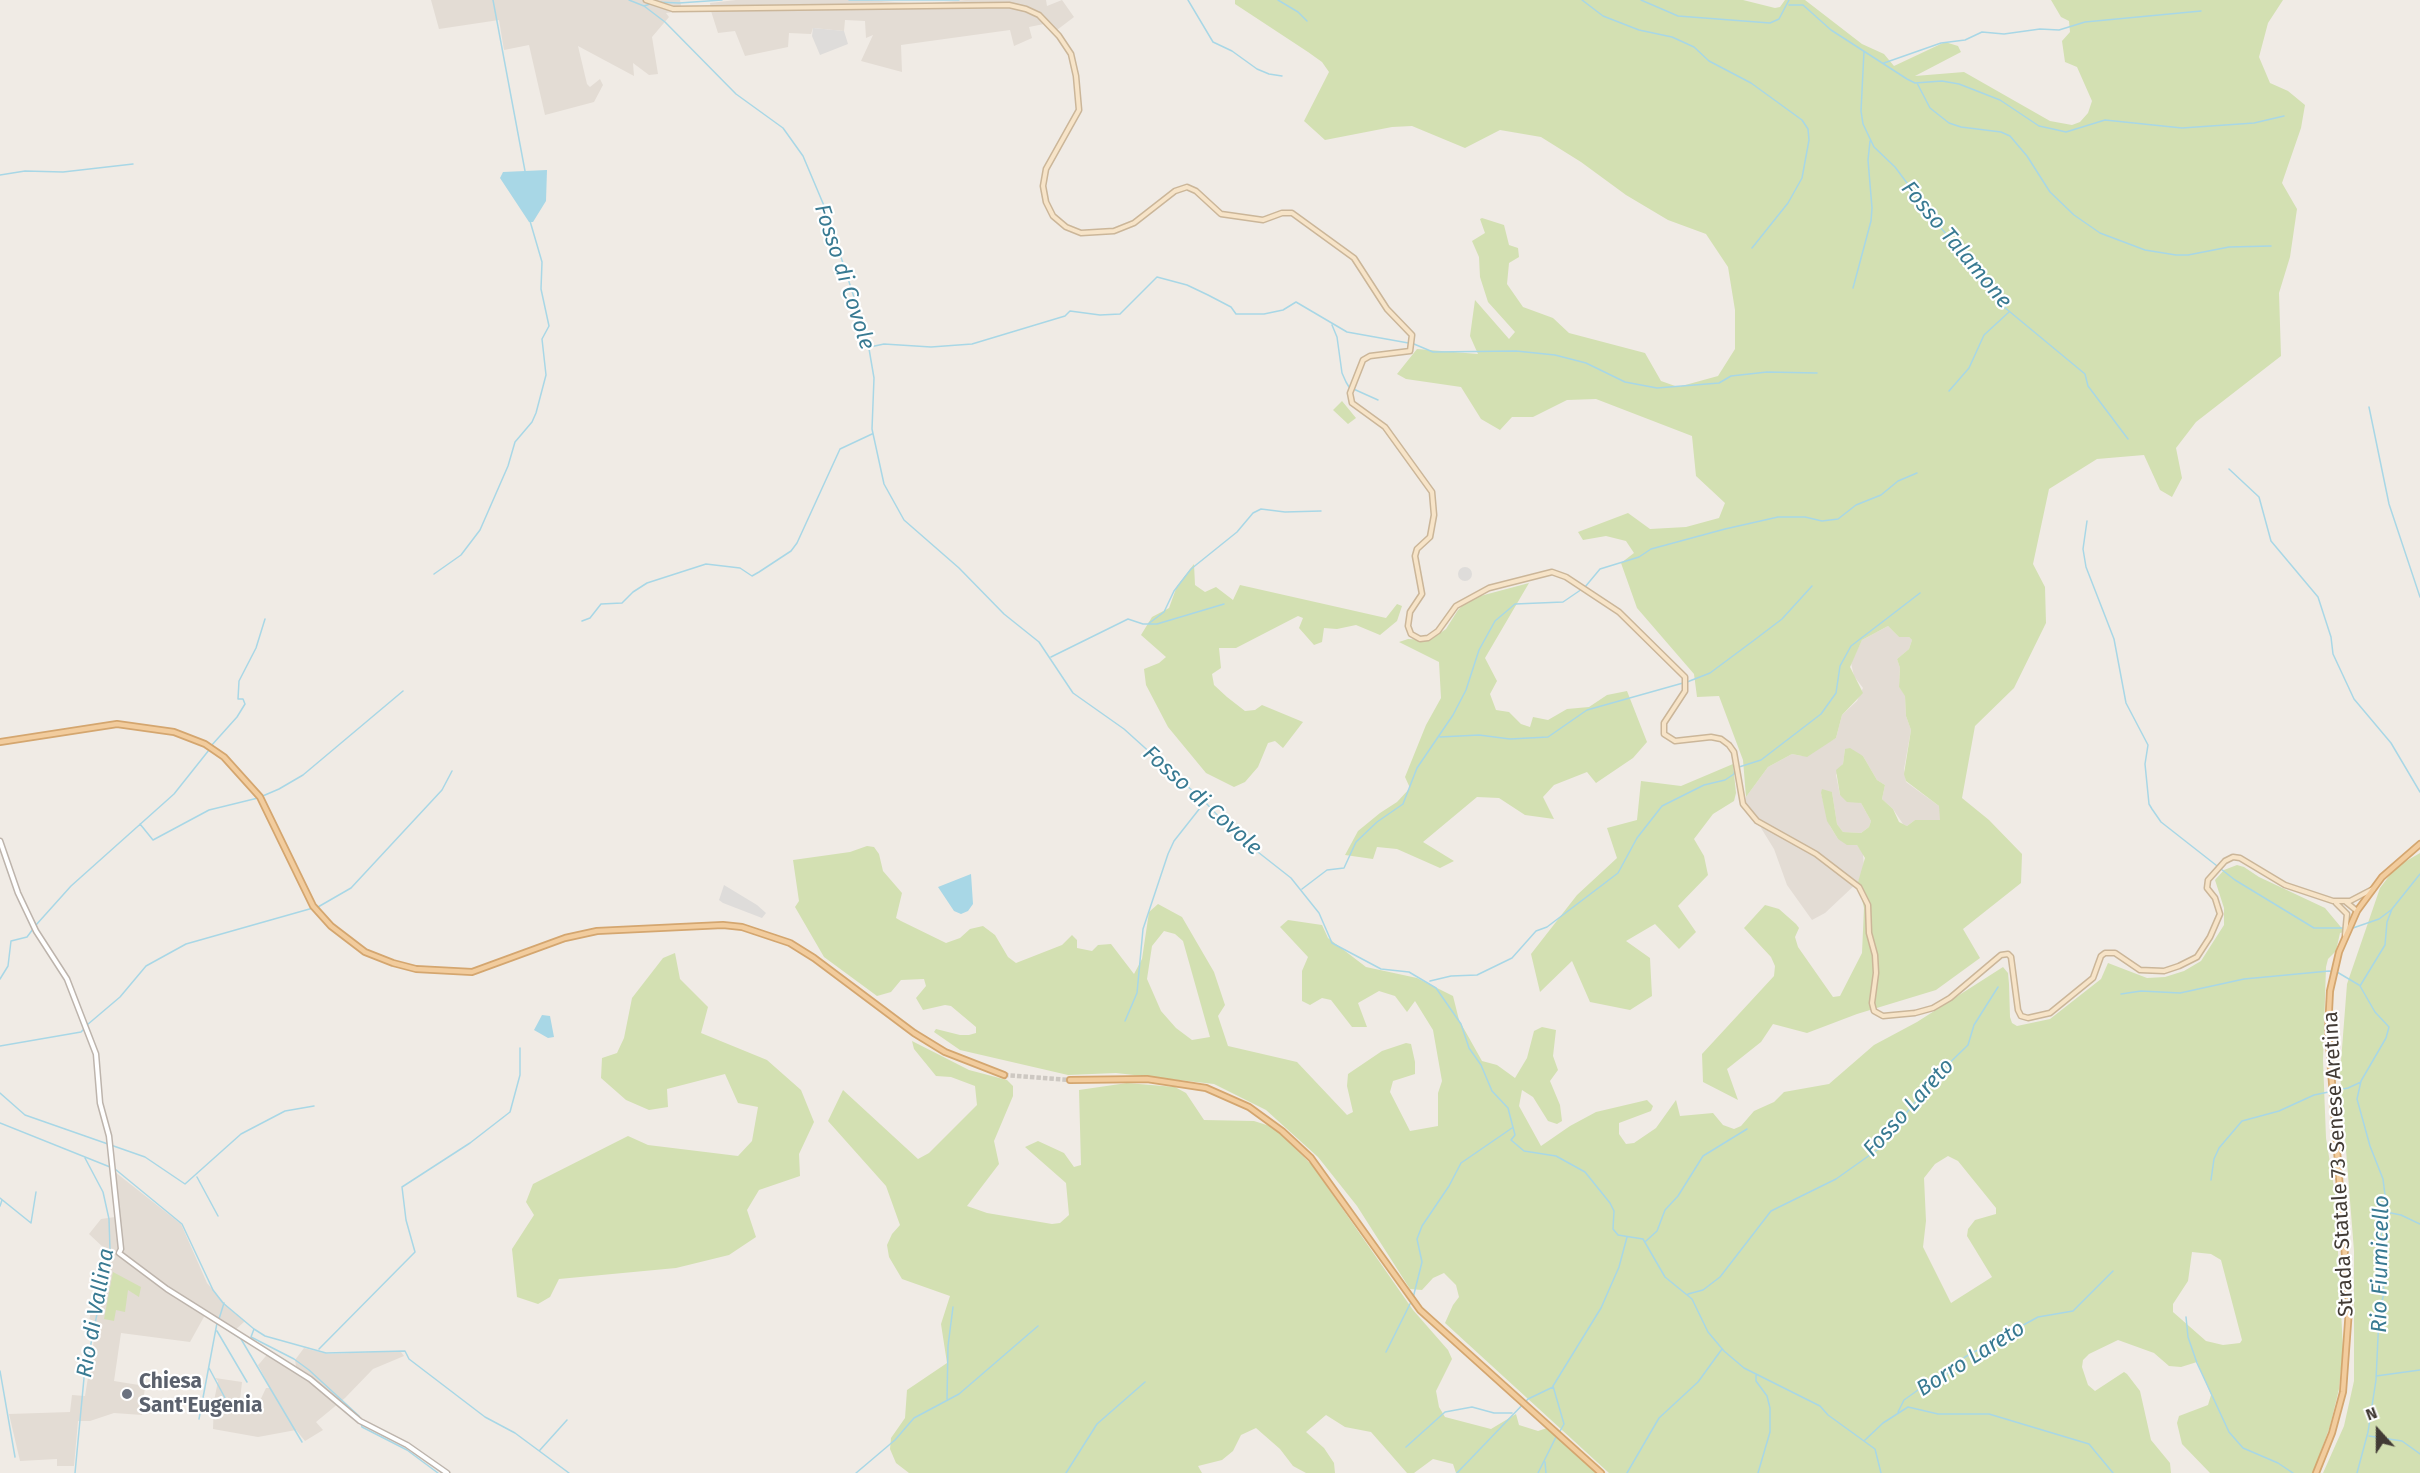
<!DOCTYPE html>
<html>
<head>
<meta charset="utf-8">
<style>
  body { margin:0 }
  #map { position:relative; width:2420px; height:1473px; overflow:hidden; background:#f0ebe5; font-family:"Fira Sans",sans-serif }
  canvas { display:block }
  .north { position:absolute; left:2348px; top:1401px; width:60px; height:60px; -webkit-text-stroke:4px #fff; paint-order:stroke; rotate:339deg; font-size:16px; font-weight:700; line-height:24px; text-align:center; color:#423b35 }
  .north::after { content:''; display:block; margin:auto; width:21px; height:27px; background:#423b35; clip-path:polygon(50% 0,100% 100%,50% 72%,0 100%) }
</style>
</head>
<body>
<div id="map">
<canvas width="2420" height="1473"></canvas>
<div class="north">N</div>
</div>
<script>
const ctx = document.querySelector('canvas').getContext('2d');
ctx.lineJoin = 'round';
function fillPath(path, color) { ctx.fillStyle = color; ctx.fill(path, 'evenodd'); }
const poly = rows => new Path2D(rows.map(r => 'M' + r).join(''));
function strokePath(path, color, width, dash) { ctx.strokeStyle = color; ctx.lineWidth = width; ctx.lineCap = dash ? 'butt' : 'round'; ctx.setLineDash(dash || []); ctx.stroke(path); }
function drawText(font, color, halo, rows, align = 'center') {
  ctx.font = font + ' "Fira Sans",sans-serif'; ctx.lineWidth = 4.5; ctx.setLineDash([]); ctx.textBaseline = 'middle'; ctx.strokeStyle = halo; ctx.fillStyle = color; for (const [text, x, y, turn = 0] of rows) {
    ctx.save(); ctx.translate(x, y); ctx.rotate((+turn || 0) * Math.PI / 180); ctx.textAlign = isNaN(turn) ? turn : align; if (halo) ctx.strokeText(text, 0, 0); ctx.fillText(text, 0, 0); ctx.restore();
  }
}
const residential = poly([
  [431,0,680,0,682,11,666,13,669,17,652,37,658,74,649,75,633,63,634,76,578,46,587,84,590,87,600,79,603,85,594,102,545,115,529,45,504,50,499,20,439,29],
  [736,0,868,0,921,4,966,0,1046,0,1047,6,1062,0,1074,17,1053,33,1044,24,1029,27,1032,38,1014,46,1010,30,901,45,902,72,861,61,873,35,866,38,865,21,845,20,844,31,813,28,811,34,789,33,788,47,745,56,735,31,718,33,711,11,710,3],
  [1888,626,1899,637,1909,637,1912,640,1909,649,1897,659,1900,668,1899,687,1905,695,1906,716,1911,730,1904,769,1906,782,1939,806,1941,815,1940,820,1935,821,1915,820,1907,826,1903,824,1893,809,1882,799,1885,785,1877,780,1863,756,1845,749,1843,764,1836,775,1840,795,1861,803,1871,821,1869,827,1861,833,1843,832,1837,824,1832,792,1821,793,1830,826,1838,839,1857,845,1863,853,1864,868,1858,882,1825,913,1812,920,1787,885,1774,849,1761,828,1764,824,1745,803,1746,797,1768,767,1792,754,1802,756,1836,738,1842,715,1857,701,1863,688,1854,676,1851,663,1862,640],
  [111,1172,115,1172,181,1224,207,1283,228,1307,245,1321,232,1333,205,1315,190,1342,121,1333,114,1381,145,1386,142,1415,114,1413,90,1421,78,1421,74,1466,57,1466,57,1459,20,1461,9,1414,70,1412,72,1395,85,1396,96,1327,88,1325,105,1249,89,1234,101,1219,115,1217],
  [304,1348,328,1354,393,1351,401,1352,404,1356,373,1369,345,1398,316,1422,323,1430,305,1441,296,1430,258,1437,213,1429,214,1401,218,1381,215,1378,242,1382,239,1410,257,1407,266,1388,270,1388,258,1365,260,1363,270,1351,296,1366,295,1360]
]);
const green = poly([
  [1235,0,1743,0,1775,8,1780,7,1785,0,1805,0,1862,44,1884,54,1894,66,1945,42,1958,46,1961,52,1915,76,1964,72,2050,121,2072,125,2080,122,2088,113,2092,101,2077,67,2065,62,2062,41,2070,32,2069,21,2061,17,2051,0,2283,0,2268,23,2259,57,2270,83,2288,91,2305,105,2301,128,2282,183,2297,209,2290,257,2279,293,2281,356,2196,422,2176,448,2182,478,2172,497,2160,490,2144,455,2097,459,2049,489,2033,564,2045,587,2046,623,2014,688,1975,726,1962,798,1989,820,2022,854,2021,883,1963,929,1980,958,1936,990,1857,1014,1807,1033,1773,1024,1761,1042,1727,1069,1738,1100,1703,1082,1702,1054,1774,976,1775,966,1771,957,1744,928,1765,905,1779,909,1796,924,1799,928,1795,937,1798,947,1833,997,1840,996,1862,953,1864,908,1858,882,1865,858,1857,845,1847,845,1838,839,1827,821,1821,793,1822,789,1832,792,1837,824,1843,832,1861,833,1869,827,1871,821,1861,803,1847,802,1840,795,1836,770,1843,764,1845,749,1850,748,1863,756,1877,780,1885,785,1882,799,1893,809,1899,822,1907,826,1915,820,1940,820,1939,806,1906,781,1904,774,1911,730,1906,716,1905,696,1899,687,1900,668,1897,659,1909,649,1912,640,1909,637,1899,637,1888,626,1862,640,1850,667,1863,693,1842,715,1836,738,1807,757,1792,754,1768,767,1746,797,1743,760,1719,696,1697,697,1694,674,1637,608,1621,563,1634,553,1626,541,1606,536,1583,540,1578,532,1628,513,1650,529,1686,527,1719,518,1725,503,1696,476,1692,436,1596,399,1567,400,1533,417,1512,417,1500,430,1481,419,1461,387,1406,379,1397,374,1417,349,1478,354,1470,336,1475,300,1509,339,1515,332,1488,302,1480,277,1479,257,1472,241,1485,233,1480,219,1482,218,1504,225,1509,245,1518,248,1519,257,1509,263,1507,284,1523,307,1553,318,1569,333,1645,353,1661,381,1678,387,1718,376,1735,349,1735,310,1728,267,1706,234,1668,220,1626,195,1581,162,1541,137,1500,130,1465,148,1412,126,1392,127,1325,140,1304,121,1329,72,1322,62,1308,52,1235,4],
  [1342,401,1356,418,1348,424,1333,410],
  [1194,564,1195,585,1205,592,1216,587,1233,600,1240,585,1386,618,1397,604,1402,606,1397,621,1380,635,1356,625,1337,629,1324,628,1322,642,1314,645,1299,628,1303,618,1298,616,1236,648,1219,648,1221,668,1212,674,1214,685,1227,697,1245,711,1255,710,1262,705,1303,722,1283,748,1275,741,1268,743,1258,767,1245,782,1234,787,1206,773,1168,727,1146,685,1144,669,1159,663,1166,657,1141,635,1152,617,1169,608,1177,586],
  [1529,583,1485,658,1497,681,1490,694,1496,710,1509,712,1521,724,1530,727,1533,717,1548,720,1567,709,1589,707,1607,695,1627,691,1647,742,1633,758,1596,783,1587,772,1554,785,1543,797,1554,819,1525,815,1499,798,1477,797,1423,842,1454,861,1440,868,1397,849,1377,847,1373,859,1345,855,1358,831,1380,813,1397,802,1410,788,1405,777,1426,725,1441,698,1439,662,1399,642,1408,639,1430,640,1446,629,1458,610,1469,599],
  [1733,764,1736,793,1734,801,1713,814,1694,839,1704,856,1708,875,1678,906,1696,932,1679,949,1655,924,1626,941,1650,958,1652,996,1630,1010,1590,1002,1572,961,1540,992,1531,954,1577,895,1617,858,1607,828,1637,820,1641,781,1681,786],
  [867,846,874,847,879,854,883,871,902,893,896,918,901,921,946,943,960,938,970,929,983,926,995,935,1008,957,1016,963,1062,945,1072,935,1077,940,1077,948,1092,951,1098,945,1111,944,1134,974,1142,959,1149,912,1158,904,1182,917,1214,972,1225,1005,1218,1016,1228,1046,1297,1062,1347,1115,1353,1112,1347,1086,1348,1074,1382,1051,1406,1043,1411,1044,1415,1062,1415,1074,1393,1081,1390,1092,1410,1131,1438,1126,1438,1093,1442,1081,1433,1030,1415,1001,1407,1012,1395,996,1379,991,1358,1003,1367,1027,1352,1027,1331,1000,1322,998,1310,1005,1302,1001,1302,971,1308,957,1280,927,1288,920,1322,925,1328,938,1366,967,1417,978,1453,996,1459,1020,1482,1061,1497,1065,1515,1078,1527,1058,1534,1031,1542,1027,1556,1030,1553,1056,1558,1070,1550,1081,1560,1105,1562,1121,1557,1124,1548,1121,1533,1097,1522,1090,1519,1106,1541,1146,1570,1126,1596,1112,1647,1100,1653,1106,1651,1111,1619,1123,1619,1134,1626,1144,1634,1143,1656,1128,1676,1100,1680,1116,1713,1113,1723,1125,1734,1129,1741,1126,1754,1111,1774,1102,1784,1092,1829,1084,1874,1045,1917,1022,2003,967,2008,973,2009,984,2010,1017,2012,1023,2017,1026,2050,1019,2101,979,2108,963,2147,978,2165,977,2184,971,2201,961,2224,925,2224,908,2215,880,2224,870,2237,865,2244,867,2259,877,2325,908,2345,932,2340,933,2336,951,2328,959,2326,967,2323,1060,2326,1138,2335,1194,2343,1349,2339,1389,2330,1426,2313,1473,2210,1473,2182,1444,2177,1423,2179,1416,2208,1405,2211,1395,2197,1362,2181,1367,2169,1366,2154,1353,2118,1340,2089,1354,2083,1360,2082,1367,2088,1385,2095,1391,2124,1372,2127,1374,2140,1391,2151,1440,2170,1463,2171,1473,1609,1473,1445,1323,1453,1305,1459,1297,1456,1285,1444,1273,1433,1278,1422,1290,1410,1289,1357,1206,1318,1157,1266,1110,1214,1084,1116,1073,1068,1075,960,1050,934,1032,936,1029,960,1035,969,1035,976,1033,976,1027,951,1006,945,1005,923,1010,916,998,926,986,924,979,901,980,891,992,877,996,824,957,795,907,799,901,793,860,850,852],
  [1164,931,1175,934,1183,941,1210,1037,1192,1040,1176,1028,1161,1011,1147,979,1152,946],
  [1948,1156,1958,1161,1996,1208,1996,1214,1975,1220,1968,1229,1967,1236,1992,1277,1951,1303,1923,1247,1926,1221,1924,1178,1935,1164],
  [2192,1252,2211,1254,2221,1260,2242,1340,2240,1343,2223,1345,2206,1341,2173,1312,2173,1304,2188,1281],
  [2420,853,2420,1473,2323,1473,2344,1426,2354,1381,2354,1251,2340,1074,2347,984,2380,888,2396,867],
  [675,953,680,979,708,1007,701,1033,767,1060,801,1090,814,1122,799,1154,800,1176,759,1190,747,1210,756,1237,729,1255,676,1268,559,1279,550,1297,538,1304,517,1297,512,1249,534,1215,526,1202,533,1184,628,1136,648,1145,738,1156,752,1141,758,1107,738,1103,725,1074,667,1089,668,1107,649,1110,626,1100,601,1078,602,1058,617,1053,624,1038,632,998,663,958],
  [912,1041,969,1070,1007,1080,1013,1086,1013,1096,994,1141,999,1164,967,1206,987,1213,1052,1224,1060,1223,1069,1215,1066,1183,1025,1147,1038,1141,1064,1153,1074,1167,1081,1165,1079,1090,1127,1083,1175,1087,1186,1093,1204,1120,1254,1121,1273,1127,1312,1165,1413,1310,1448,1350,1452,1359,1436,1391,1439,1407,1445,1417,1491,1429,1516,1414,1519,1425,1538,1431,1547,1428,1598,1473,1456,1473,1453,1464,1433,1459,1414,1473,1407,1473,1371,1432,1345,1427,1326,1415,1306,1432,1324,1448,1334,1463,1335,1473,1306,1473,1293,1466,1280,1449,1256,1428,1241,1435,1233,1451,1222,1460,1198,1466,1202,1473,909,1473,896,1463,890,1449,891,1438,905,1418,907,1390,947,1363,941,1324,950,1296,902,1279,889,1257,887,1245,892,1234,900,1225,886,1186,828,1121,843,1090,918,1159,929,1153,977,1105,975,1086,951,1077,936,1076,914,1049],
  [113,1272,141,1287,139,1297,128,1290,125,1312,116,1310,114,1321,104,1319]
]);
const parking = poly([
  [813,28,844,31,848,44,820,55,812,36],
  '1458 574a7 7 0 1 1 14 0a7 7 0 1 1-14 0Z',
  [724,885,757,905,766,913,762,918,723,903,719,900]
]);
const water = poly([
  [547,170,546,201,533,222,529,222,500,178,503,172],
  [971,874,973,904,968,911,961,914,954,911,938,887],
  [542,1015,550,1016,554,1037,548,1038,534,1030]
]);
const stream = poly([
  [493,0,525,171],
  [629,0,644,6,650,4],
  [849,0,959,0],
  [1188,0,1213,42,1232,51,1257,69,1269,74,1282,76],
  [1278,0,1298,12,1307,21],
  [1582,0,1603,16,1639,30,1672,37,1694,47,1709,61,1751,83,1802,120,1808,129,1809,140,1802,178,1788,203,1752,248],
  [1641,0,1678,16,1770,23,1779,19,1789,0],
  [657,2,679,3,722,0],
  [1789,5,1803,5,1831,30,1907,79,1915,83,1942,81,1959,84,2000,100,2039,126,2053,129,2066,132,2105,120,2182,128,2254,123,2284,116],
  [644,6,665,22,736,94,783,128,803,156,825,208,867,337,874,378,872,429,884,484,904,520,959,568,1004,614,1039,642,1073,693,1124,729,1205,802,1235,834,1291,878,1319,913,1332,943,1381,969,1409,972,1436,988,1461,1024,1469,1048,1481,1065,1492,1091,1508,1108,1515,1135,1511,1140,1524,1151,1556,1156,1585,1172,1610,1203,1614,1211,1613,1229,1618,1235,1643,1239,1665,1277,1692,1299,1708,1332,1724,1351,1744,1368,1820,1406,1828,1415,1875,1449,1881,1473],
  [1864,51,1861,111,1863,124,1874,147,1895,167,1940,227,1963,253,1998,302,2085,374,2088,386,2128,439],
  [1884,63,1941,43,1965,40,1982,32,2004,34,2040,29,2059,30,2085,22,2201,11],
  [1917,83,1930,108,1949,123,1961,127,2001,132,2010,136,2027,156,2050,192,2074,215,2100,233,2145,250,2176,255,2188,255,2229,247,2271,246],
  [0,175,25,171,63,172,133,164],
  [1853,288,1871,221,1872,208,1868,160,1870,141],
  [1332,325,1337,337,1342,373,1346,382,1349,387,1378,400],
  [870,347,884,344,931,347,972,344,1065,316,1070,311,1100,315,1120,314,1157,277,1187,285,1208,295,1231,307,1236,314,1264,314,1283,310,1296,302,1347,332,1414,344,1433,352,1516,351,1555,355,1586,363,1625,382,1657,388,1719,383,1731,376,1767,372,1817,373],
  [1949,391,1969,368,1984,335,2009,312],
  [2369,407,2389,504,2420,597],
  [2229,469,2259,497,2271,541,2318,597,2331,637,2333,654,2354,699,2391,743,2420,792],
  [2087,521,2083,549,2086,567,2114,639,2126,703,2148,745,2145,764,2149,804,2152,809,2161,822,2235,880,2314,928,2345,928],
  [434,574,461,555,480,530,508,466,515,442,532,422,536,413,546,375,542,339,549,326,541,289,542,262,530,221],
  [582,621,590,618,601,604,622,603,633,592,647,583,706,564,740,568,752,576,759,572,791,551,797,543,840,449,872,434],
  [1148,624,1164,612,1174,591,1191,569,1237,532,1253,513,1261,509,1285,512,1321,511],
  [1051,657,1128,619,1143,624,1157,624,1224,604],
  [1687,682,1710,673,1753,641,1782,619,1812,586],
  [1440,737,1479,735,1510,739,1548,737,1587,710,1683,683],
  [211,746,237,717,245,704,243,699,238,699,239,681,256,648,265,619],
  [1739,767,1761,760,1821,714,1836,693,1840,666,1851,646,1920,593],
  [140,824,153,840,209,810,258,798,279,789,303,775,403,691],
  [1302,889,1327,870,1344,868,1356,842,1377,822,1403,804,1417,768,1453,715,1466,690,1479,650,1495,621,1515,604,1563,602,1585,587,1600,569,1639,557,1651,549,1725,529,1778,517,1805,517,1822,521,1838,519,1856,505,1881,495,1898,481,1917,473],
  [318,907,351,888,442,790,452,771],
  [36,925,71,886,174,794,209,750],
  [2353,928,2379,919,2391,910],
  [0,979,8,966,11,941,27,937,33,929],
  [1430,981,1451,976,1477,975,1512,958,1536,931,1547,927,1618,873,1637,838,1662,806,1704,785,1725,780,1734,774,1735,768],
  [2121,994,2141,991,2180,993,2244,979,2329,971,2337,972,2359,985],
  [1125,1021,1137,993,1143,929,1168,854,1174,841,1204,803],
  [87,1025,120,997,146,966,186,944,313,908],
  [0,1046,81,1032,84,1029],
  [0,1093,25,1115,145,1157,185,1184,241,1134,285,1111,314,1106],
  [0,1123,110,1167],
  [115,1169,182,1224,213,1290,223,1303,254,1329,265,1336,326,1353,405,1351,409,1359,485,1417,515,1433,569,1473],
  [197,1177,218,1216],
  [2211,1180,2214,1159,2219,1148,2242,1121,2279,1111,2314,1095,2348,1088,2361,1082],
  [0,1198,31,1223,36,1192],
  [0,1206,2,1200],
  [2386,1212,2401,1215,2420,1224],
  [1646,1241,1657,1231,1665,1210,1678,1196,1703,1156,1747,1129],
  [1688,1294,1703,1290,1720,1277,1771,1211,1836,1179,1877,1150,1935,1077,1968,1045,1974,1025,1998,987],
  [1413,1298,1422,1262,1417,1239,1422,1226,1449,1186,1461,1163,1512,1128],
  [2186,1317,2188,1337,2197,1363,2229,1432,2243,1448,2278,1463,2293,1473],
  [219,1319,224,1303],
  [217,1323,241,1339,302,1442],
  [254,1329,251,1337,294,1359,309,1370,359,1416,362,1427,407,1450,438,1473],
  [217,1331,247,1382],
  [319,1349,415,1252,406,1220,402,1187,470,1143,510,1112,520,1075,520,1048],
  [1386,1352,1411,1302],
  [209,1368,232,1411],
  [0,1371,15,1457],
  [1756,1374,1756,1381,1767,1396,1770,1408,1770,1432,1758,1473],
  [2376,1376,2420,1370],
  [947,1399,948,1346,953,1307],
  [1898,1412,1904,1400,1925,1385,1945,1376,1965,1357,2038,1317,2073,1311,2113,1271],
  [199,1419,217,1323],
  [1559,1433,1564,1424,1553,1386,1601,1308,1619,1267,1627,1237],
  [2369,1436,2402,1441,2420,1454],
  [1865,1440,1883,1423,1908,1407,1938,1414,1989,1414,2089,1444,2113,1473],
  [1406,1447,1445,1412,1472,1407,1494,1413,1512,1413],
  [540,1450,567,1420],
  [1545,1462,1546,1473],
  [75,1473,84,1378,110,1250,109,1219,103,1192,85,1158],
  [856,1473,895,1440,914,1418,959,1394,1038,1326],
  [1066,1473,1097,1424,1145,1382],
  [1457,1473,1528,1399,1553,1387],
  [1538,1473,1556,1437],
  [1627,1473,1659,1418,1698,1382,1722,1349],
  [2357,1473,2368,1432,2376,1380,2379,1316,2384,1292,2380,1250,2385,1195,2383,1179,2370,1146,2357,1099,2361,1081,2386,1038,2389,1027,2375,1012,2360,986,2385,945,2387,922,2392,909,2420,874]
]);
const primaryTunnel = poly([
  [1004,1075,1070,1080]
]);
const tertiary = poly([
  [0,841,18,893,36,931,67,979,96,1054,100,1103,109,1136,121,1249,119,1253,167,1289,310,1379,360,1421,407,1445,447,1473]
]);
const secondary = poly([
  [646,0,673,9,1009,5,1026,9,1039,15,1059,36,1071,54,1076,76,1079,110,1046,169,1043,186,1046,202,1053,216,1066,227,1081,233,1114,231,1134,223,1175,191,1187,187,1196,191,1221,214,1263,220,1282,213,1292,213,1354,258,1387,309,1412,335,1410,351,1370,356,1363,360,1350,393,1352,403,1385,427,1432,492,1434,515,1430,537,1417,549,1415,556,1422,594,1410,612,1408,626,1411,634,1420,639,1428,638,1438,631,1456,606,1489,588,1552,572,1566,577,1619,612,1685,677,1685,691,1664,723,1664,734,1675,741,1711,737,1721,739,1729,745,1734,752,1743,804,1757,821,1816,854,1859,887,1868,905,1869,933,1875,955,1876,973,1872,1003,1874,1011,1883,1016,1915,1013,1933,1008,1950,998,2001,955,2008,954,2011,957,2018,1010,2021,1016,2028,1018,2050,1013,2093,978,2101,956,2105,953,2115,953,2140,970,2164,971,2179,966,2197,957,2210,937,2220,914,2215,898,2207,888,2208,880,2225,861,2233,857,2240,858,2285,885,2333,901,2350,901,2373,889],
  [2346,902,2357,911],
  [2336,903,2347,914,2345,935]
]);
const primary = poly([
  [0,742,117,724,174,732,205,744,224,757,260,797,313,906,331,926,365,952,393,963,416,969,472,972,565,938,597,931,723,925,742,927,790,943,814,958,914,1033,945,1052,1004,1075],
  [1070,1080,1147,1079,1206,1088,1249,1107,1282,1131,1311,1158,1420,1310,1601,1473],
  [2316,1473,2332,1433,2343,1392,2349,1309,2328,1030,2330,991,2339,952,2357,911,2382,877,2420,844]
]);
const markers = [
  [127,1394,6,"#6b7280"]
];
const streetNames = [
  ["Strada Statale 73 Senese Aretina",2339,1164,-93]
];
const worshipNames = [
  ["Chiesa",139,1382],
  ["Sant'Eugenia",139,1406]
];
const waterNames = [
  ["Fosso Talamone",1956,245,50],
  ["Fosso di Covole",844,277,72],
  ["Fosso di Covole",1202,801,42],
  ["Fosso Lareto",1909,1108,-48],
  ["Rio Fiumicello",2381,1264,-89],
  ["Rio di Vallina",96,1313,-80],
  ["Borro Lareto",1971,1359,-32]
];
fillPath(residential, '#e3dcd4');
fillPath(green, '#d3e0b2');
fillPath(parking, '#dedcda');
fillPath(water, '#a8d7e6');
strokePath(stream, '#a8d7e6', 1.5);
strokePath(primaryTunnel, '#cdc8c2', 4.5, [4.5, 2]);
strokePath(tertiary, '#bdb4ac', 7);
strokePath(secondary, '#cbb699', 7);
strokePath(primary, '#d4a66f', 8);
strokePath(tertiary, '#fff', 4);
strokePath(secondary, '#f7e4c8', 4);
strokePath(primary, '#f2cc9d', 4.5);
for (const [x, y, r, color] of markers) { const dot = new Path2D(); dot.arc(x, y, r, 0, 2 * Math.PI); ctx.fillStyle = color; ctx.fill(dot); strokePath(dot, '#fff', 2); }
drawText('21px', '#423b35', '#fff', streetNames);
drawText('bold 21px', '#5b616d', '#fff', worshipNames, 'left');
drawText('italic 22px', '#387a92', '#fff', waterNames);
</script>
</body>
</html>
